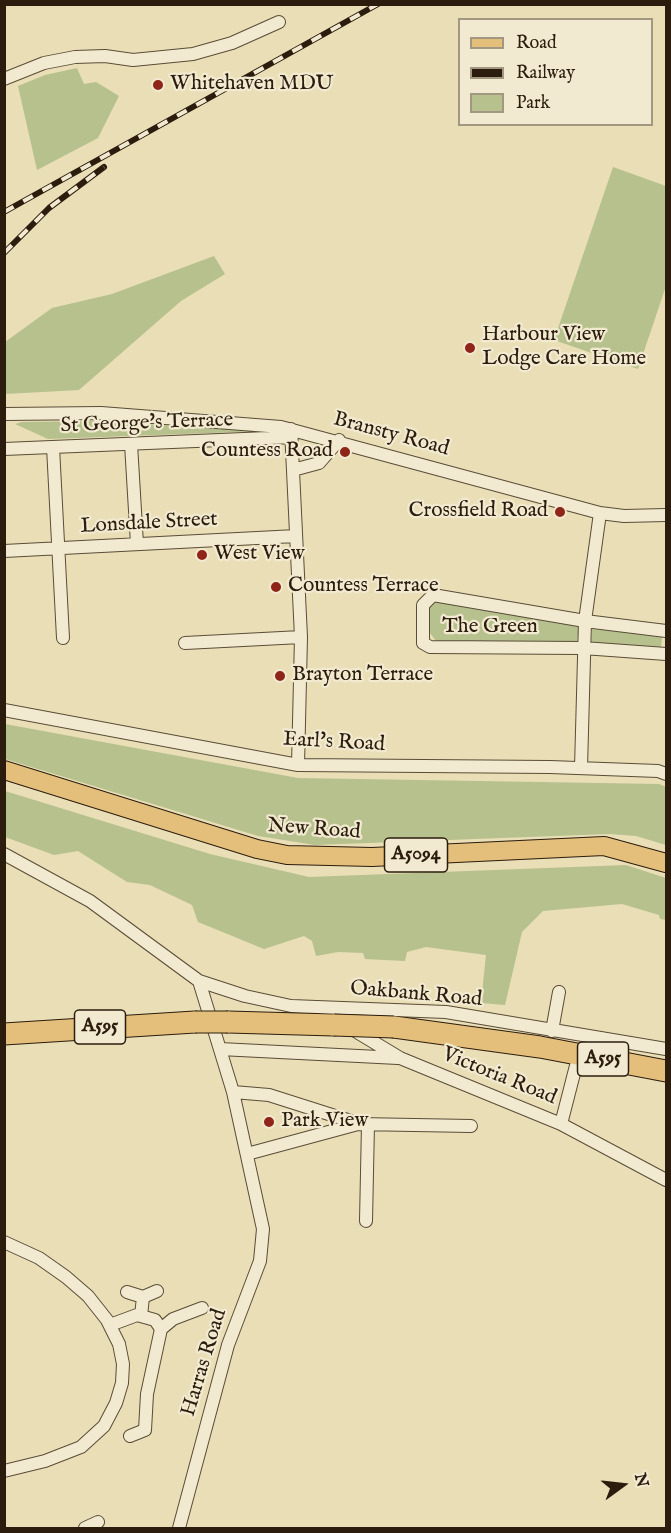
<!DOCTYPE html>
<html>
<head>
<meta charset="utf-8">
<style>
  body { margin:0 }
  #map { position:relative; width:671px; height:1533px; overflow:hidden; background:#e9deb6; font-family:"IM FELL English",serif }
  canvas { display:block }
  .frame { position:absolute; inset:0; border:6px solid #2b1c0d; pointer-events:none }
  .legend { position:absolute; left:458px; top:18px; width:195px; height:108px; box-sizing:border-box; background:#f1ead0; border:2px solid #a29882; margin:0; padding:8px 10px; list-style:none; font-size:18px; color:#2b1c0d }
  .legend li { display:flex; align-items:center; gap:12px; height:30px }
  .legend b { width:30px; border:2px solid #a29882 }
  .north { position:absolute; left:593px; top:1455px; width:60px; height:60px; -webkit-text-stroke:4px #f1ead0; paint-order:stroke; rotate:75deg; font-size:16px; font-weight:700; line-height:24px; text-align:center; color:#2b1c0d }
  .north::after { content:''; display:block; margin:auto; width:21px; height:27px; background:#2b1c0d; clip-path:polygon(50% 0,100% 100%,50% 72%,0 100%) }
</style>
</head>
<body>
<div id="map">
<canvas width="671" height="1533"></canvas>
<div class="frame"></div>
<ul class="legend">
<li><b style="height:8px;background:#e4bf7b"></b>Road</li>
<li><b style="height:8px;background:#2b1c0d"></b>Railway</li>
<li><b style="height:16px;background:#b6c18e"></b>Park</li>
</ul>
<div class="north">N</div>
</div>
<script>
const ctx = document.querySelector('canvas').getContext('2d');
ctx.lineJoin = 'round';
function fillPath(path, color) { ctx.fillStyle = color; ctx.fill(path, 'evenodd'); }
const poly = rows => new Path2D(rows.map(r => 'M' + r).join(''));
function strokePath(path, color, width, dash) { ctx.strokeStyle = color; ctx.lineWidth = width; ctx.lineCap = dash ? 'butt' : 'round'; ctx.setLineDash(dash || []); ctx.stroke(path); }
function drawText(font, color, halo, rows, align = 'center') {
  ctx.font = font + ' "IM FELL English",serif'; ctx.lineWidth = 4.5; ctx.setLineDash([]); ctx.textBaseline = 'middle'; ctx.strokeStyle = halo; ctx.fillStyle = color; for (const [text, x, y, turn = 0] of rows) {
    ctx.save(); ctx.translate(x, y); ctx.rotate((+turn || 0) * Math.PI / 180); ctx.textAlign = isNaN(turn) ? turn : align; if (halo) ctx.strokeText(text, 0, 0); ctx.fillText(text, 0, 0); ctx.restore();
  }
}
const green = poly([
  [77,68,84,84,96,82,119,96,98,138,37,170,18,86,45,75],
  [613,167,666,186,666,286,638,369,554,340],
  [214,256,225,274,181,301,79,390,5,394,5,342,52,308,112,294],
  [92,421,142,424,265,431,48,439,15,424,22,422],
  [438,600,579,626,577,643,437,642,429,632,430,606],
  [592,629,659,635,662,637,661,647,591,643],
  [5,724,298,778,659,784,666,787,666,845,636,836,609,834,315,845,258,836,5,759],
  [5,791,210,854,309,877,626,865,666,878,666,920,660,919,659,915,622,904,543,911,522,932,505,1005,481,1003,486,955,426,947,407,952,405,961,365,959,363,953,338,952,316,956,312,941,304,936,264,949,198,922,192,905,150,885,127,882,78,851,54,855,5,837]
]);
const street = poly([
  [4,79,44,63,75,57,105,56,133,60,193,54,232,43,279,22],
  [4,414,101,413,281,427,600,513,624,516,666,515],
  [291,429,301,637,298,765],
  [131,444,137,544],
  [53,447,63,638],
  [4,449,292,437],
  [293,470,319,463,339,440],
  [4,551,296,536],
  [666,631,585,621,433,595,423,605,423,643,430,647,583,648,666,654],
  [185,643,301,637],
  [4,710,298,765,550,767,658,771,666,774],
  [581,768,585,621,600,513],
  [4,854,90,901,199,981,245,996,291,1006,446,1012,666,1049],
  [352,1029,400,1058,561,1124,666,1180],
  [552,1031,559,992],
  [220,1049,398,1058],
  [233,1092,269,1095,357,1123],
  [561,1124,579,1054],
  [247,1154,358,1124,471,1126],
  [366,1221,368,1124],
  [4,1242,39,1258,66,1277,88,1296,107,1320,119,1344,123,1364,122,1383,116,1403,104,1426,81,1447,45,1461,4,1471],
  [127,1292,143,1297],
  [141,1316,143,1297,157,1291],
  [110,1325,137,1315,155,1320,161,1329,147,1394,145,1430,130,1436],
  [161,1329,173,1319,202,1308],
  [85,1528,98,1522],
  [179,1528,228,1345,260,1261,263,1229,233,1092,199,981]
]);
const primary = poly([
  [4,770,257,849,287,855,372,857,604,846,666,863]
]);
const highway = poly([
  [228,1022,334,1025],
  [394,1027,540,1047,666,1071],
  [4,1034,195,1022]
]);
const rail = poly([
  [4,212,378,4],
  [4,253,49,208,104,167]
]);
const highwayBridge = poly([
  [195,1022,228,1022],
  [334,1025,394,1027]
]);
const markers = [
  [158,85,6,"#8f2418"],
  [470,348,6,"#8f2418"],
  [345,452,6,"#8f2418"],
  [560,512,6,"#8f2418"],
  [202,555,6,"#8f2418"],
  [276,587,6,"#8f2418"],
  [280,676,6,"#8f2418"],
  [269,1122,6,"#8f2418"]
];
const shields = [
  [416,855,63],
  [100,1027,51],
  [603,1059,51]
];
const shieldNames = [
  ["A5094",416,855],
  ["A595",100,1027],
  ["A595",603,1059]
];
const poiNames = [
  ["Whitehaven MDU",170,85],
  ["Harbour View",482,336],
  ["Lodge Care Home",482,360],
  ["Countess Road",333,452,"right"],
  ["Crossfield Road",548,512,"right"],
  ["West View",214,555],
  ["Countess Terrace",288,587],
  ["Brayton Terrace",292,676],
  ["Park View",281,1122]
];
const streetNames = [
  ["St George's Terrace",147,424,-2],
  ["Bransty Road",391,435,15],
  ["Lonsdale Street",149,524,-3],
  ["The Green",490,628],
  ["Earl's Road",334,743,3],
  ["New Road",314,830,4],
  ["Oakbank Road",416,995,5],
  ["Victoria Road",499,1077,22],
  ["Harras Road",205,1363,-73]
];
fillPath(green, '#b6c18e');
strokePath(street, '#5a4c37', 14);
strokePath(primary, '#2b1c0d', 20);
strokePath(highway, '#2b1c0d', 23);
strokePath(street, '#f1ead0', 12);
strokePath(primary, '#e4bf7b', 18);
strokePath(highway, '#e4bf7b', 21);
strokePath(rail, '#2b1c0d', 6);
strokePath(rail, '#f1ead0', 4, [11]);
strokePath(highwayBridge, '#2b1c0d', 23, []);
strokePath(highwayBridge, '#e4bf7b', 21);
for (const [x, y, r, color] of markers) { const dot = new Path2D(); dot.arc(x, y, r, 0, 2 * Math.PI); ctx.fillStyle = color; ctx.fill(dot); strokePath(dot, '#f1ead0', 2); }
for (const [x, y, w] of shields) { const box = new Path2D(); box.roundRect(x - w / 2, y - 17, w, 34, 4.5); ctx.fillStyle = '#f1ead0'; ctx.fill(box); strokePath(box, '#2b1c0d', 1.5); }
drawText('bold 20px', '#2b1c0d', null, shieldNames);
drawText('21px', '#2b1c0d', '#f1ead0', poiNames, 'left');
drawText('21px', '#2b1c0d', '#f1ead0', streetNames);
</script>
</body>
</html>
